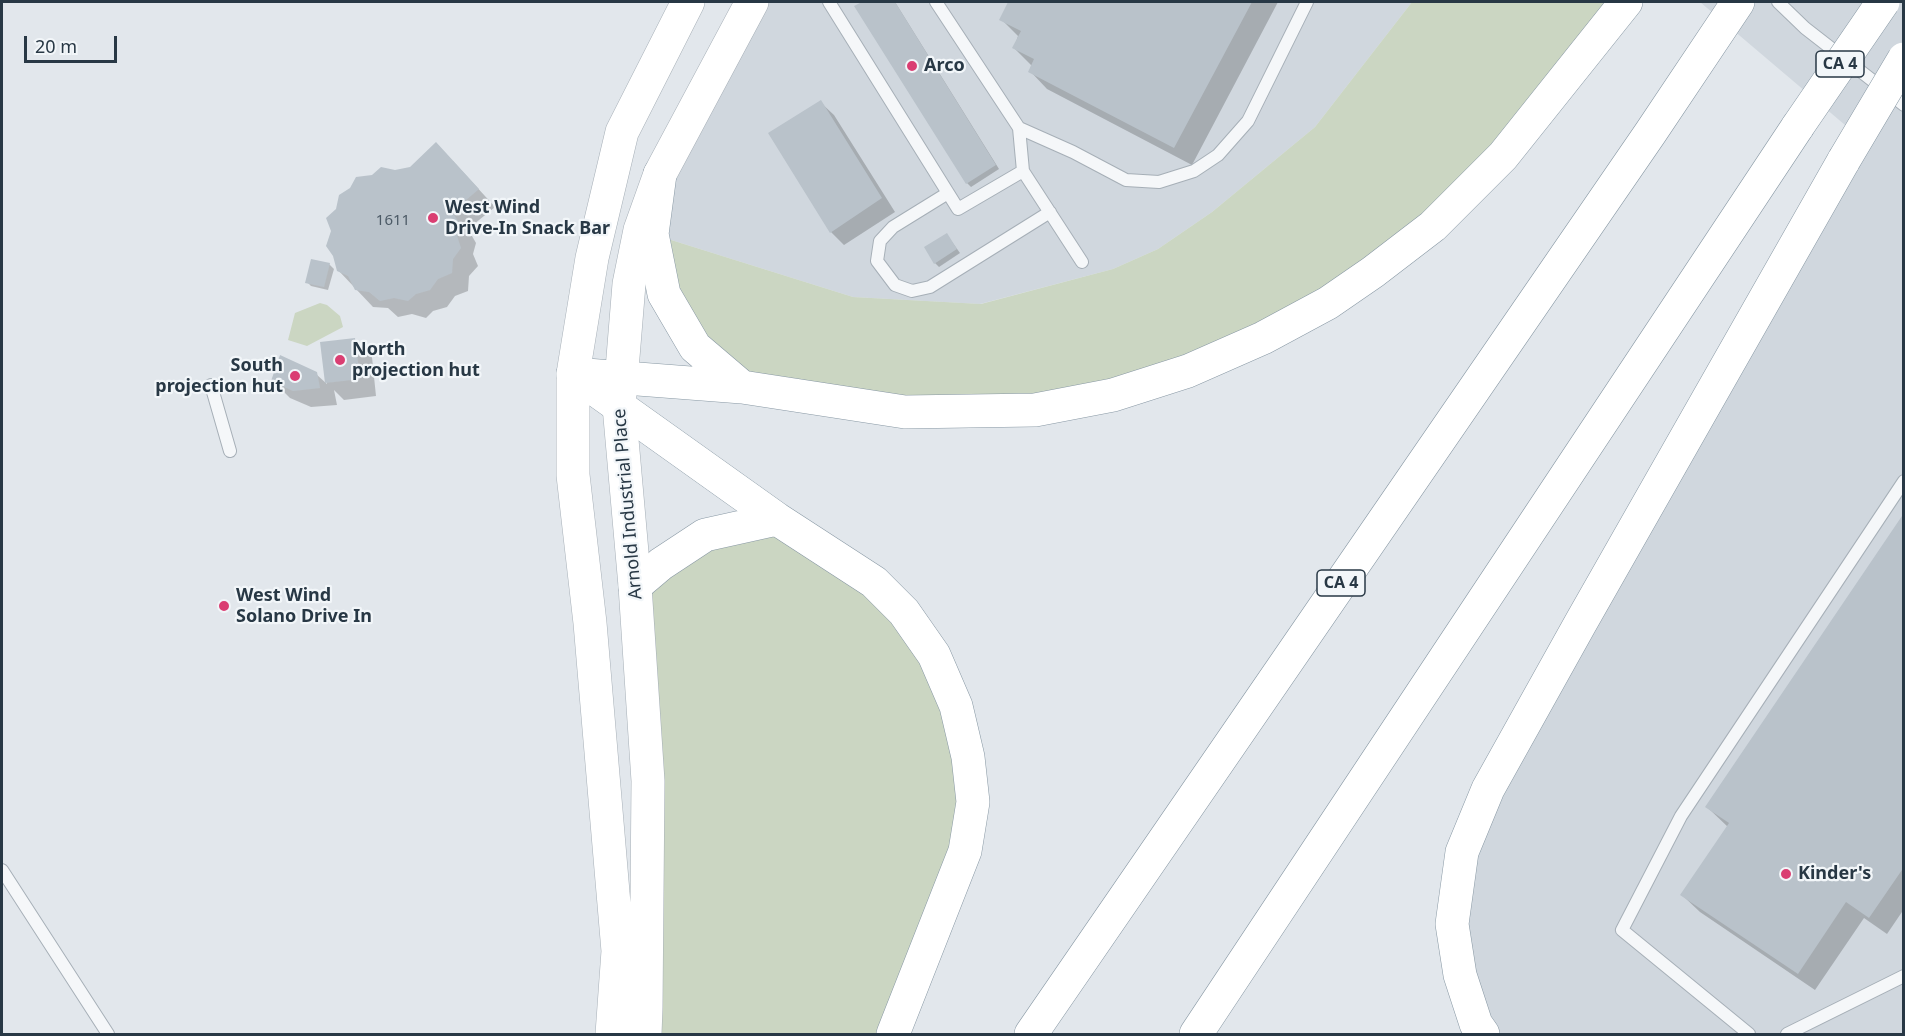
<!DOCTYPE html>
<html>
<head>
<meta charset="utf-8">
<style>
  body { margin:0 }
  #map { position:relative; width:1905px; height:1036px; overflow:hidden; background:#e2e7ec; font-family:"Noto Sans",sans-serif }
  canvas { display:block }
  .frame { position:absolute; inset:0; border:3px solid #283845; pointer-events:none }
  .scale { position:absolute; left:24px; top:36px; width:93px; height:27px; box-sizing:border-box; border:3px solid #283845; border-top:0; padding-left:8px; font-size:18px; line-height:21px; white-space:nowrap; color:#283845; -webkit-text-stroke:4px #f2f6f9; paint-order:stroke }
</style>
</head>
<body>
<div id="map">
<canvas width="1905" height="1036"></canvas>
<div class="frame"></div>
<div class="scale">20 m</div>
</div>
<script>
const ctx = document.querySelector('canvas').getContext('2d');
ctx.lineJoin = 'round';
function fillPath(path, color) { ctx.fillStyle = color; ctx.fill(path, 'evenodd'); }
const poly = rows => new Path2D(rows.map(r => 'M' + r).join(''));
function strokePath(path, color, width, dash) { ctx.strokeStyle = color; ctx.lineWidth = width; ctx.lineCap = dash ? 'butt' : 'round'; ctx.setLineDash(dash || []); ctx.stroke(path); }
function drawText(font, color, halo, rows, align = 'center') {
  ctx.font = font + ' "Noto Sans",sans-serif'; ctx.lineWidth = 4.5; ctx.setLineDash([]); ctx.textBaseline = 'middle'; ctx.strokeStyle = halo; ctx.fillStyle = color; for (const [text, x, y, turn = 0] of rows) {
    ctx.save(); ctx.translate(x, y); ctx.rotate((+turn || 0) * Math.PI / 180); ctx.textAlign = isNaN(turn) ? turn : align; if (halo) ctx.strokeText(text, 0, 0); ctx.fillText(text, 0, 0); ctx.restore();
  }
}
const built = poly([
  [752,2,1412,2,1315,127,1212,212,1158,249,1113,269,980,304,853,297,652,234],
  [1700,2,1903,2,1903,1034,1483,1034,1476,1024,1462,852,1858,136]
]);
const green = poly([
  [1412,2,1626,2,1503,156,1328,303,1035,410,742,387,695,347,652,234,853,297,981,304,1113,269,1158,249,1212,212,1315,127],
  [320,303,327,305,340,316,343,327,307,346,288,340,295,313],
  [777,519,934,655,973,802,893,1034,645,1034,635,586]
]);
const shadow = poly([
  [865,2,895,2,999,169,971,187,967,183,856,7],
  [1010,2,1278,2,1192,165,1047,89,1030,71,1032,66,1014,48,1018,36,1001,19],
  [820,102,834,115,895,212,844,245,831,232],
  [453,161,495,207,468,229,476,243,473,254,478,266,469,276,468,291,455,296,447,307,433,311,426,318,412,314,398,317,388,308,373,307,338,270,395,172],
  [947,235,960,253,939,267,935,263],
  [329,264,334,269,328,290,311,286,307,282],
  [355,340,372,357,376,396,344,400,334,390,337,405,311,407,290,398,272,380,316,374,327,384,322,343],
  [1904,516,1904,909,1887,934,1864,918,1815,990,1700,912,1682,895,1728,827,1707,807]
]);
const building = poly([
  [862,2,895,2,996,165,966,184,854,6],
  [1008,2,1252,2,1174,148,1028,72,1034,59,1012,48,1021,31,999,20],
  [821,100,882,198,830,233,768,133],
  [436,142,479,189,452,212,460,224,457,236,461,248,453,259,452,273,438,279,430,290,416,294,408,301,394,298,380,301,369,292,355,290,348,276,337,271,333,256,326,246,331,231,326,218,336,209,339,195,350,188,356,177,372,175,381,167,395,170,410,167],
  [947,233,957,249,934,264,924,247],
  [311,259,330,263,324,287,305,283],
  [355,338,360,379,325,383,320,342],
  [280,355,317,372,320,388,293,391,271,381],
  [1904,513,1904,867,1869,918,1846,902,1798,974,1680,895,1729,823,1705,807]
]);
const lane = poly([
  [829,2,958,209,1023,171,1019,128],
  [936,2,1019,128,1073,152,1126,180,1159,182,1194,171,1218,155,1248,121,1307,2],
  [1778,2,1805,28,1904,105],
  [1023,171,1082,262],
  [948,193,893,227,880,241,877,261,895,285,912,291,930,287,1050,212],
  [211,385,230,451],
  [2,870,108,1034],
  [1749,1034,1622,930,1681,816,1904,481],
  [1787,1034,1904,976]
]);
const secondary = poly([
  [612,1034,618,951,590,623,573,475,573,374,592,258,622,132,688,2],
  [645,1034,646,1008,648,781,635,586,619,406,629,284,640,230,660,174,752,2]
]);
const highway = poly([
  [660,174,652,234,664,294,695,347,742,387],
  [573,374,742,387,905,412,1035,410,1113,395,1188,371,1263,338,1328,303,1373,272,1433,226,1503,156,1626,2],
  [575,375,777,519,874,582,904,612,934,655,956,706,968,757,973,802,965,851,893,1034],
  [635,586,661,564,705,535,777,519],
  [1031,1034,1651,132,1738,2],
  [1196,1034,1798,126],
  [1483,1034,1476,1024,1460,975,1452,924,1462,852,1488,789,1580,624,1844,160]
]);
const highwayBridge = poly([
  [1798,126,1883,2],
  [1844,160,1904,59]
]);
const markers = [
  [912,66,6,"#da3e72"],
  [433,218,6,"#da3e72"],
  [340,360,6,"#da3e72"],
  [295,376,6,"#da3e72"],
  [224,606,6,"#da3e72"],
  [1786,874,6,"#da3e72"]
];
const numberNames = [
  ["1611",393,221]
];
const shields = [
  [1840,64,48],
  [1341,583,48]
];
const shieldNames = [
  ["CA 4",1840,64],
  ["CA 4",1341,583]
];
const poiNames = [
  ["Arco",924,66],
  ["West Wind",445,208],
  ["Drive-In Snack Bar",445,229],
  ["North",352,350],
  ["projection hut",352,371],
  ["South",283,366,"right"],
  ["projection hut",283,387,"right"],
  ["West Wind",236,596],
  ["Solano Drive In",236,617],
  ["Kinder's",1798,874]
];
const streetNames = [
  ["Arnold Industrial Place",628,504,-95]
];
fillPath(built, '#d0d7de');
fillPath(green, '#cbd6c2');
fillPath(shadow, '#0003');
fillPath(building, '#b9c2ca');
strokePath(lane, '#a6afb7', 14);
strokePath(secondary, '#a6afb7', 34);
strokePath(highway, '#8898a4', 34);
strokePath(lane, '#f5f7f9', 12);
strokePath(secondary, '#fff', 33);
strokePath(highway, '#fff', 33);
strokePath(highwayBridge, '#8898a4', 34, []);
strokePath(highwayBridge, '#fff', 33);
for (const [x, y, r, color] of markers) { const dot = new Path2D(); dot.arc(x, y, r, 0, 2 * Math.PI); ctx.fillStyle = color; ctx.fill(dot); strokePath(dot, '#f2f6f9', 2); }
drawText('15px', '#4c5a66', null, numberNames);
for (const [x, y, w] of shields) { const box = new Path2D(); box.roundRect(x - w / 2, y - 13, w, 26, 4.5); ctx.fillStyle = '#f2f6f9'; ctx.fill(box); strokePath(box, '#283845', 1.5); }
drawText('bold 16px', '#283845', null, shieldNames);
drawText('bold 18px', '#283845', '#f2f6f9', poiNames, 'left');
drawText('18px', '#283845', '#f2f6f9', streetNames);
</script>
</body>
</html>
